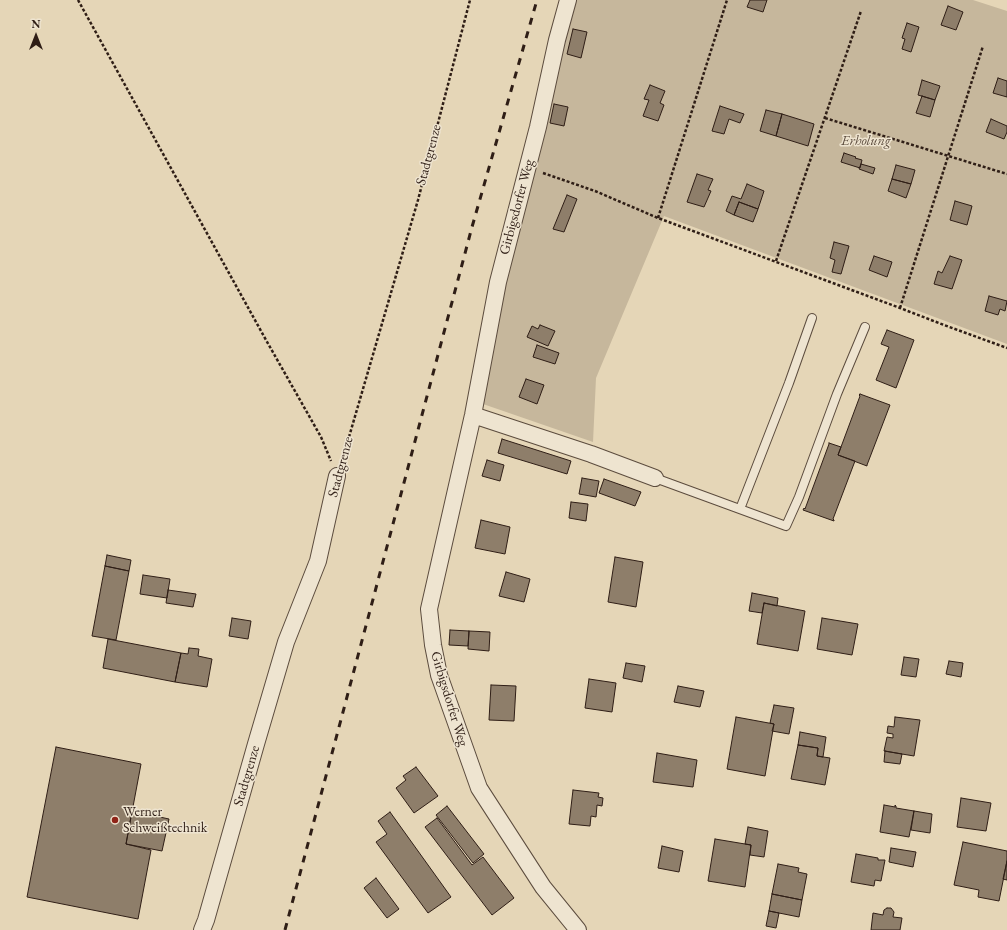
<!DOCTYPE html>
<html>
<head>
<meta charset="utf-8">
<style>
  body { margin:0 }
  #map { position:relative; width:1007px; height:930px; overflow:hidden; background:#e5d6b7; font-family:"EB Garamond",serif }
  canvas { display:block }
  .north { position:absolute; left:16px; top:16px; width:40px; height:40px; -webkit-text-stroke:3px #eee4d0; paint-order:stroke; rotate:0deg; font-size:11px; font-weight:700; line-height:16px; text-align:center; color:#2f1e16 }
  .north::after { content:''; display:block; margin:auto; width:14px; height:18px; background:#2f1e16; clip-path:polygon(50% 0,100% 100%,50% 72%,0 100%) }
</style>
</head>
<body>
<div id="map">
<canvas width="1007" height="930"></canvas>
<div class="north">N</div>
</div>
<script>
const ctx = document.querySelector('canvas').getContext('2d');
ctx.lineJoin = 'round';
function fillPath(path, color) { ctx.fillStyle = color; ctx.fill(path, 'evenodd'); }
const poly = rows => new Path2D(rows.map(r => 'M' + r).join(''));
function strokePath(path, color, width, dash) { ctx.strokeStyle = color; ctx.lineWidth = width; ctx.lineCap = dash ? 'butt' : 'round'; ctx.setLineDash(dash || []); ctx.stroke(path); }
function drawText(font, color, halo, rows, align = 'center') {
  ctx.font = font + ' "EB Garamond",serif'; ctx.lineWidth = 3; ctx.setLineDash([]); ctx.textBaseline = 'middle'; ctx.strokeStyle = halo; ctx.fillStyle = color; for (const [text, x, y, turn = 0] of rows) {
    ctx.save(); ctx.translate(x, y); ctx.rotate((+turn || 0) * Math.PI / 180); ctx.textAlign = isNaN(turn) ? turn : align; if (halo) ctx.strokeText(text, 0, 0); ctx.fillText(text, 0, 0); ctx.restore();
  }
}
const green = poly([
  [577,0,973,0,1007,11,1007,344,664,216,596,378,593,442,483,404,505,283,547,127,563,44]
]);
const building = poly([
  [750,0,767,0,763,12,747,7,750,0],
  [948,6,963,12,956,30,941,25,948,6],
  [907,23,919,27,911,52,902,49,905,39,902,38,907,23],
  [573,29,587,32,581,58,567,54,573,29],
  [998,78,1007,81,1007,97,993,93,998,78],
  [922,80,940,86,935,100,918,95,922,80],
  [650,85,665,91,660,103,664,105,658,121,643,116,649,100,644,99,650,85],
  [922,96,935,100,930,117,916,113,922,96],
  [554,104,568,107,564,126,550,123,554,104],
  [720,106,744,114,740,123,729,119,724,134,712,131,720,106],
  [766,110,782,114,776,136,760,131,766,110],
  [782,114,814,124,808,146,776,136,782,114],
  [991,119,1007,126,1007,132,1004,139,986,132,991,119],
  [844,153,856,157,855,158,862,160,860,168,841,162,844,153],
  [861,164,875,168,873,174,859,169,861,164],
  [896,165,915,170,911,184,892,179,896,165],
  [697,174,713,179,708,190,711,191,704,207,687,202,697,174],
  [892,179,911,184,906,198,888,191,892,179],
  [747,184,764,191,758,209,739,202,734,215,726,211,732,196,741,199,747,184],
  [567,195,577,199,564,232,553,229,567,195],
  [955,201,972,206,967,225,950,220,955,201],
  [739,202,758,209,753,222,734,215,739,202],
  [834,242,849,246,841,274,832,272,835,260,830,258,834,242],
  [874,256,892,262,887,277,869,270,874,256],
  [950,256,962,260,952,289,934,284,938,271,942,273,950,256],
  [989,296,1007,301,1005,311,1000,309,998,315,985,311,989,296],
  [540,325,555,331,548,346,527,337,532,326,538,329,540,325],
  [887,330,914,340,896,388,876,380,889,347,881,344,887,330],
  [537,345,559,353,555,364,533,357,537,345],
  [526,379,544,385,537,404,519,397,526,379],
  [860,394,890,405,867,465,867,466,838,455,860,396,859,395,860,394],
  [502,439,571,461,567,474,498,453,502,439],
  [829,443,841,447,838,455,855,461,833,519,834,520,834,521,803,510,804,508,805,509,829,444,829,443],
  [487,460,504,465,500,481,482,476,487,460],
  [582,478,599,481,596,497,579,494,582,478],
  [604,479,641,492,635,506,599,493,604,479],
  [571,502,588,504,586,521,569,518,571,502],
  [481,520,510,527,505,554,475,548,481,520],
  [107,555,131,560,129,571,105,566,107,555],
  [615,557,643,562,636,607,608,602,615,557],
  [105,566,129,571,116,640,92,636,105,566],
  [506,572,530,579,524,602,499,596,506,572],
  [143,575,170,579,167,598,140,594,143,575],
  [168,590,196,594,193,607,166,603,168,590],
  [752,593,778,598,777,606,764,603,762,613,749,611,752,593],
  [764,603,805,611,798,651,757,644,764,603],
  [232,618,251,621,248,639,229,636,232,618],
  [822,618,858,624,852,655,817,649,822,618],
  [450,630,469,631,468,646,449,645,450,630],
  [469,631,490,632,489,651,468,649,469,631],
  [108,639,181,653,175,682,103,668,108,639],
  [189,648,199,649,198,656,212,659,207,687,175,682,181,653,188,654,189,648],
  [904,657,919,659,916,677,901,675,904,657],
  [949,661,963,663,961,677,946,674,949,661],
  [626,663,645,666,642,682,623,678,626,663],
  [589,679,616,683,612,712,585,708,589,679],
  [491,685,516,686,514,721,489,720,491,685],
  [678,686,704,691,700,707,674,702,678,686],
  [774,705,794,708,789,734,772,731,774,724,770,723,774,705],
  [736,717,774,724,765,776,727,769,736,717],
  [895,717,920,720,914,756,884,751,887,737,893,738,893,734,887,733,888,726,894,727,895,717],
  [800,732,826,737,823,757,817,756,818,748,798,745,800,732],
  [798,745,818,748,817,756,830,758,825,785,791,779,798,745],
  [56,747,141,764,126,844,151,850,138,919,27,897,56,747],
  [885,751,902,754,900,764,884,762,885,751],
  [657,753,697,760,693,787,653,782,657,753],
  [416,767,438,796,414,813,396,788,406,780,403,776,416,767],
  [573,790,599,793,598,797,603,798,602,806,597,805,596,817,591,816,590,826,569,824,573,790],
  [961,798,991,803,986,831,957,827,961,798],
  [884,805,895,807,895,805,896,806,896,808,914,811,909,837,880,832,884,805],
  [447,806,484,854,473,863,436,815,447,806],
  [132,811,169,819,162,851,126,844,132,811],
  [914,811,932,814,930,833,911,830,914,811],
  [390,812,451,897,428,913,376,842,387,834,378,821,390,812],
  [437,818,472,865,483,857,514,898,492,915,425,827,437,818],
  [748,827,768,831,764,857,750,855,751,845,745,844,748,827],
  [715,839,751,845,745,887,708,881,715,839],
  [963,842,1007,851,1007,861,999,901,978,897,979,890,954,885,963,842],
  [662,846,683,851,679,872,658,868,662,846],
  [891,848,916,852,913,867,889,862,891,848],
  [856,854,878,858,878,860,885,860,881,881,875,880,874,886,851,882,856,854],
  [1007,861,1007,880,1003,879,1007,861],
  [778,864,799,868,798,872,807,874,802,900,772,894,778,864],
  [376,878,399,909,387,918,364,888,376,878],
  [772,894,802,900,799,917,769,911,772,894],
  [887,908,891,908,894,912,893,917,902,918,900,930,871,930,873,913,883,915,884,910,887,908],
  [769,911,779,913,776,928,766,926,769,911]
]);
const path = poly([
  [78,0,266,340,321,437,331,461],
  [825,118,1007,174],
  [543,173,595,191,658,218,900,308,944,325,1007,348],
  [658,218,727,0],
  [776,261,861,11],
  [900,308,983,46],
  [342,461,418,200,470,0]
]);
const service = poly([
  [655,478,786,526,799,497,837,394,865,327],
  [740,509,789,383,812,318]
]);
const minor = poly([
  [568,0,557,40,538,127,498,282,473,415,429,609,433,645,439,675,479,788,543,887,578,930],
  [473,415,591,454,655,478],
  [202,930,206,920,256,744,286,642,318,561,337,476]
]);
const rail = poly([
  [285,930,472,227,537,0]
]);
const markers = [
  [115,820,4,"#8f2418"]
];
const parkNames = [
  ["Erholung",866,141]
];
const streetNames = [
  ["Stadtgrenze",429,155,-75],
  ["Girbigsdorfer Weg",517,207,-75],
  ["Stadtgrenze",341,467,-75],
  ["Girbigsdorfer Weg",449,699,73],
  ["Stadtgrenze",247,776,-74]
];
const poiNames = [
  ["Werner",123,812],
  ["Schweißtechnik",123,828]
];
fillPath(green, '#c6b79c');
fillPath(building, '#8e7e6a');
strokePath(building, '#2f1e16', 1);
strokePath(service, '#5c4c3e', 10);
strokePath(minor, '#5c4c3e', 18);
strokePath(path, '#2f1e16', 2.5, [3, 2]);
strokePath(service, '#eee4d0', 8);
strokePath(minor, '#eee4d0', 16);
strokePath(rail, '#2f1e16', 3, [7, 7]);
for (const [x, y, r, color] of markers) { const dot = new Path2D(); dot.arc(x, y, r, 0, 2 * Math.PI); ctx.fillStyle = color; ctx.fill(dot); strokePath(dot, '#eee4d0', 1.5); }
drawText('italic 14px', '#5c4c3e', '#eee4d0', parkNames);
drawText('14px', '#2f1e16', '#eee4d0', streetNames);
drawText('14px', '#2f1e16', '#eee4d0', poiNames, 'left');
</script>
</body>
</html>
